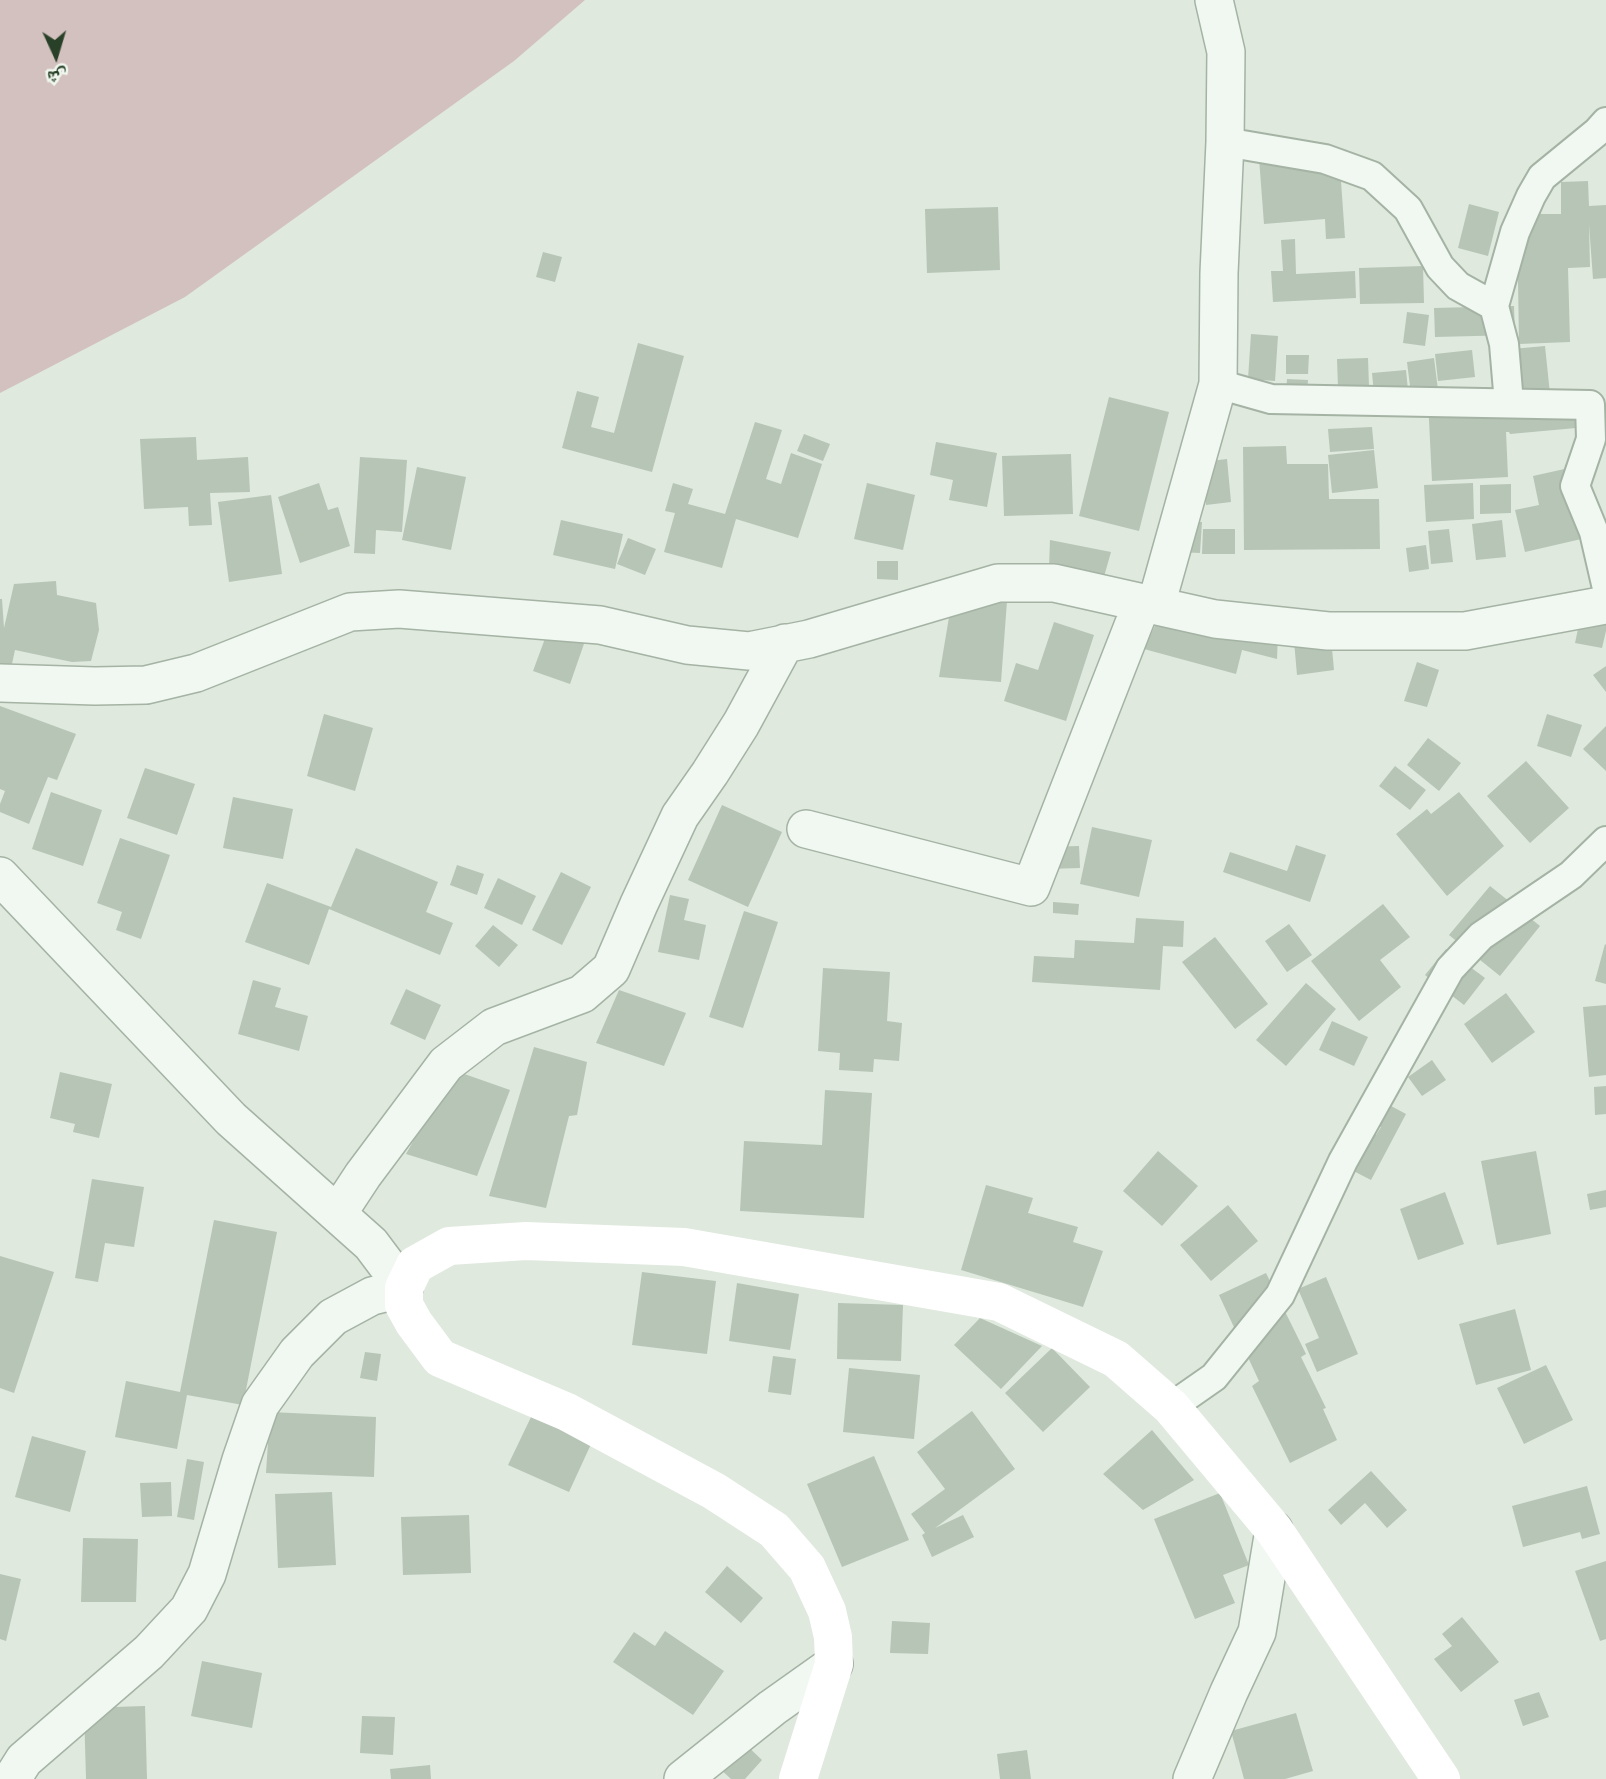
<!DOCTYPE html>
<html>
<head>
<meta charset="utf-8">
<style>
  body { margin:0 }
  #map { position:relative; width:1606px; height:1779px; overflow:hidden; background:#dfe9de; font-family:"Roboto Condensed","Noto Naskh Arabic",sans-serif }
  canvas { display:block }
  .north { position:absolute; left:21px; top:21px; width:70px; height:70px; -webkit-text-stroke:5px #eff6ee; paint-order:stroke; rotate:176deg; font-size:19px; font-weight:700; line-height:28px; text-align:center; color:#284027 }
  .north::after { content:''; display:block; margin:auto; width:24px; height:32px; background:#284027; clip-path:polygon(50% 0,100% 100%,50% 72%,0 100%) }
</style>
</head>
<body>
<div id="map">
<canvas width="1606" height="1779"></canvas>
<div class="north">ش</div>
</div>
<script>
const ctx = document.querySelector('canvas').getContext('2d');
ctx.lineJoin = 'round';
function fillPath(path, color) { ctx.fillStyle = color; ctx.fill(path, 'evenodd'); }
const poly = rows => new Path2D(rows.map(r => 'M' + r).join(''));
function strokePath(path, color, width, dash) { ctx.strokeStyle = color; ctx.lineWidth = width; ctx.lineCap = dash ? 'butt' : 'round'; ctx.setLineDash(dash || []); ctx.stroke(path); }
const green = poly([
  [0,0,585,0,514,61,185,297,0,393]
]);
const building = poly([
  [1339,153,1345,238,1326,239,1325,219,1264,224,1259,158],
  [1588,181,1589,206,1606,205,1606,278,1593,279,1589,224,1590,267,1568,268,1570,342,1519,344,1517,214,1561,214,1561,182],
  [1469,204,1499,212,1488,256,1458,248],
  [998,207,1000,270,927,273,925,209],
  [1295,239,1296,274,1355,271,1356,298,1273,302,1271,271,1283,271,1281,240],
  [543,252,562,257,555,282,536,277],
  [1423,266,1424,303,1360,304,1359,268],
  [1514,306,1515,335,1435,337,1434,308],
  [1407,312,1429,315,1425,346,1403,343],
  [1251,334,1278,336,1275,381,1248,379],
  [638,343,684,356,652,472,562,448,577,391,599,397,591,427,614,433],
  [1545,346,1550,394,1583,390,1587,427,1510,434,1509,432,1506,432,1508,477,1432,481,1428,400,1506,396,1501,350],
  [1472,350,1475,377,1438,381,1435,354],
  [1286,355,1309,355,1308,374,1286,374],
  [1368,358,1370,415,1339,416,1337,359],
  [1434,358,1439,398,1412,402,1407,362],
  [1406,370,1410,410,1376,414,1372,373],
  [1287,379,1308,380,1306,412,1285,411],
  [1109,397,1169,412,1139,531,1079,516],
  [755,422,782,430,766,479,781,484,791,453,822,464,798,538,736,519,722,568,664,552,675,513,665,511,673,483,693,489,688,504,725,514],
  [1372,427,1374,449,1330,452,1328,429],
  [804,434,830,444,823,461,797,451],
  [196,437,197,460,248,457,250,492,210,493,212,525,189,526,188,507,144,509,140,439],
  [936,442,997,453,987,507,949,500,953,480,930,475],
  [1286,446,1287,464,1328,464,1329,499,1379,499,1380,549,1244,550,1243,447],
  [1374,450,1378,488,1332,493,1328,455],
  [1071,454,1073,514,1004,516,1002,456],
  [360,457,407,460,402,532,376,530,375,554,354,553],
  [1227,459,1231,502,1206,505,1202,462],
  [1587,464,1603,534,1525,552,1515,510,1539,505,1533,476],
  [417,467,466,477,451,550,402,540],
  [319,483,328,510,338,507,350,546,300,563,278,497],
  [867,483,915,495,903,550,854,539],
  [1473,483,1474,519,1426,522,1424,485],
  [1511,484,1511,513,1480,514,1480,485],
  [271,495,282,574,229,582,218,502],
  [561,520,623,534,615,569,553,555],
  [1502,520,1506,557,1476,560,1472,524],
  [1182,521,1202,522,1200,553,1179,552],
  [1203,529,1235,529,1235,554,1202,554],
  [1449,529,1453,562,1431,564,1428,531],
  [628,538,656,549,645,575,617,564],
  [1050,540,1111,552,1103,580,1049,568],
  [1426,545,1429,569,1409,572,1406,548],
  [877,561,898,561,898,580,877,579],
  [56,581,57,595,96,603,99,630,91,661,72,662,15,650,10,673,0,674,0,599,2,599,4,628,14,584],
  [1007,601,1001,682,939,677,951,605],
  [1161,613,1278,632,1277,659,1242,650,1236,674,1144,649],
  [1581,615,1606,620,1606,631,1602,648,1575,643],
  [1054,622,1094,635,1066,721,1004,701,1016,663,1038,670],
  [550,625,586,638,570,684,533,671],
  [1331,638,1334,670,1297,675,1294,641],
  [1417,662,1439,670,1427,707,1404,701],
  [1606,666,1606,692,1593,675],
  [0,706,76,734,57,780,48,777,29,824,0,812,0,804,5,791,0,789],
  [324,714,373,728,355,791,307,776],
  [1547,714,1582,725,1571,757,1537,746],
  [1606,726,1606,771,1583,749],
  [1428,738,1461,763,1439,791,1407,765],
  [1526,761,1569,808,1530,843,1487,796],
  [1395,766,1426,790,1410,810,1379,786],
  [145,768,195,784,177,835,127,818],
  [51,792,102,810,83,866,32,849],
  [1459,792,1504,846,1447,896,1396,834,1427,809,1431,814],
  [233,797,293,809,283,859,223,848],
  [722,805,782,832,748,907,688,880],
  [1092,827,1152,840,1139,897,1080,884],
  [120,838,170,855,141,939,116,930,122,912,97,903],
  [1296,845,1326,855,1310,902,1223,872,1230,852,1287,871],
  [1079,846,1080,868,1047,869,1046,847],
  [356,848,438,882,426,912,453,923,440,955,329,909,309,965,245,942,267,883,331,907],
  [457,865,484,874,477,895,450,885],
  [561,872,591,887,562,945,532,930],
  [498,878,536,896,522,925,484,908],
  [1490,886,1540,926,1500,976,1449,935],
  [670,895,689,899,684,920,706,925,699,960,658,952],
  [1053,902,1079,904,1078,915,1053,913],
  [1383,904,1410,937,1380,960,1401,987,1359,1021,1311,961],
  [744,911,778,922,743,1028,709,1017],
  [1136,918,1184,921,1183,947,1163,946,1160,990,1032,982,1034,956,1074,958,1075,940,1134,943],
  [1289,924,1312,955,1287,972,1265,941],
  [493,925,518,945,499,967,475,946],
  [1215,937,1268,1004,1235,1029,1182,962],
  [1605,944,1606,945,1606,984,1595,981],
  [1446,949,1485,978,1464,1005,1425,975],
  [823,968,890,972,887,1021,902,1023,899,1061,874,1059,873,1072,839,1070,840,1053,818,1051],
  [253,980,281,988,275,1007,308,1016,299,1051,238,1034],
  [1306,983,1336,1009,1286,1066,1256,1040],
  [406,989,441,1005,425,1040,390,1024],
  [619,990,686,1013,664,1066,596,1043],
  [1506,993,1535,1032,1492,1063,1464,1024],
  [1606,1005,1606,1075,1589,1077,1583,1007],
  [1332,1021,1368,1037,1354,1066,1319,1050],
  [534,1047,587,1062,577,1115,569,1116,546,1208,489,1196],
  [1432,1060,1446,1080,1422,1096,1408,1077],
  [453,1070,510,1090,477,1176,406,1154],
  [60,1072,112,1084,99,1138,73,1132,75,1124,50,1118],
  [1606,1086,1606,1114,1595,1115,1594,1087],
  [825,1090,872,1093,864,1218,740,1211,744,1141,822,1145],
  [1376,1098,1406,1114,1371,1180,1332,1160,1351,1123,1376,1135,1381,1127,1365,1119],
  [1158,1151,1198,1186,1162,1226,1123,1191],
  [1536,1151,1551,1234,1497,1245,1481,1161],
  [92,1179,144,1187,134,1247,105,1243,98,1282,75,1278],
  [986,1185,1033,1198,1028,1213,1078,1227,1073,1242,1103,1251,1083,1307,961,1270],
  [1606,1190,1606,1207,1590,1210,1587,1194],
  [1445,1192,1464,1244,1418,1260,1400,1209],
  [1228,1205,1258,1241,1211,1281,1180,1245],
  [214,1220,277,1232,243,1405,187,1395,177,1449,115,1437,126,1381,180,1392],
  [0,1256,54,1272,14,1393,0,1388],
  [642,1272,716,1281,707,1354,632,1345],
  [1266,1273,1306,1354,1301,1357,1326,1408,1323,1409,1337,1440,1290,1463,1252,1386,1259,1381,1219,1295],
  [1326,1277,1358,1354,1317,1372,1305,1344,1319,1338,1298,1289],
  [737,1283,799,1294,790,1350,729,1341],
  [838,1303,903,1305,901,1361,837,1359],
  [1515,1309,1531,1370,1476,1385,1459,1324],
  [980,1318,1042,1346,1001,1389,954,1345],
  [1052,1348,1090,1387,1043,1432,1005,1393],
  [365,1352,381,1354,377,1381,360,1378],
  [773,1356,796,1359,791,1395,768,1392],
  [1546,1365,1573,1420,1524,1444,1497,1388],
  [849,1368,920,1375,914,1439,843,1432],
  [972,1411,1015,1469,935,1528,963,1515,974,1537,932,1557,922,1535,925,1533,911,1514,945,1489,917,1452],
  [270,1412,376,1417,374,1477,266,1473],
  [532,1415,592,1442,569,1492,508,1465],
  [1152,1430,1194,1480,1143,1510,1103,1474],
  [32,1436,86,1451,70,1512,15,1497],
  [874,1456,909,1540,842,1567,807,1484],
  [187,1459,204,1462,194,1520,177,1517],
  [1371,1471,1407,1510,1387,1528,1365,1503,1341,1525,1328,1510],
  [171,1482,172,1516,142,1517,140,1483],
  [1587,1486,1600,1534,1582,1539,1580,1532,1523,1547,1512,1506],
  [332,1492,336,1565,278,1568,275,1494],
  [1220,1493,1249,1565,1223,1575,1235,1603,1195,1619,1154,1519],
  [469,1515,471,1573,403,1575,401,1517],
  [83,1538,138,1539,136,1602,81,1602],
  [1606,1561,1606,1639,1600,1641,1575,1571],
  [727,1566,763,1598,741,1623,705,1592],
  [0,1574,21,1579,6,1641,0,1639],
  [1462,1617,1499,1662,1461,1692,1434,1659,1452,1646,1442,1634],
  [892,1621,930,1623,928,1654,890,1653],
  [665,1631,724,1671,693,1715,613,1662,634,1632,655,1646],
  [202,1661,262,1673,252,1728,191,1716],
  [1539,1692,1549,1717,1523,1726,1514,1700],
  [145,1706,147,1779,86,1779,84,1708],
  [1296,1713,1313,1771,1285,1779,1244,1779,1231,1731],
  [362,1716,395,1717,393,1755,360,1753],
  [742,1741,762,1760,745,1779,731,1779,718,1767],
  [1027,1750,1031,1779,1000,1779,997,1754],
  [430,1765,431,1779,391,1779,390,1769]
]);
const pedestrian = poly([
  [1225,142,1325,159,1372,176,1408,209,1440,267,1458,286,1494,306],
  [1218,384,1271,399,1590,405,1591,439,1575,486,1594,532,1606,584],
  [1509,403,1504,344,1494,306,1515,232,1531,196,1542,177,1597,132,1606,122],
  [1171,1407,1214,1377,1280,1295,1343,1161,1450,969,1481,936,1571,875,1606,841]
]);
const minor = poly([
  [1156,605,1218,384,1219,273,1225,142,1226,52,1214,0],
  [0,683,95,686,146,685,196,673,350,612,399,609,600,625,687,645,749,651,809,639,998,583,1054,583,1215,619,1328,631,1465,631,1606,605],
  [806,829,1031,887,1142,603],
  [0,876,231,1119,371,1244,404,1288,372,1296,333,1317,297,1353,260,1405,241,1460,207,1574,189,1609,149,1652,24,1760,12,1779],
  [338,1213,363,1175,446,1064,494,1027,582,994,611,969,639,904,680,816,710,773,741,724,785,643],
  [683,1779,772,1708,834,1664],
  [1192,1779,1229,1692,1257,1632,1274,1530]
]);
const secondary = poly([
  [798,1779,834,1664,833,1637,827,1611,807,1568,774,1530,714,1491,567,1412,440,1358,414,1323,404,1305,404,1288,415,1265,449,1246,526,1241,684,1247,999,1302,1116,1359,1171,1407,1274,1530,1441,1779]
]);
fillPath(green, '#d3c1bf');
fillPath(building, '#b6c5b6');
strokePath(pedestrian, '#a4b3a3', 32);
strokePath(minor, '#a4b3a3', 40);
strokePath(pedestrian, '#f1f7f1', 28);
strokePath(minor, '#f1f7f1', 37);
strokePath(secondary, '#fff', 38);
</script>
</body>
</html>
